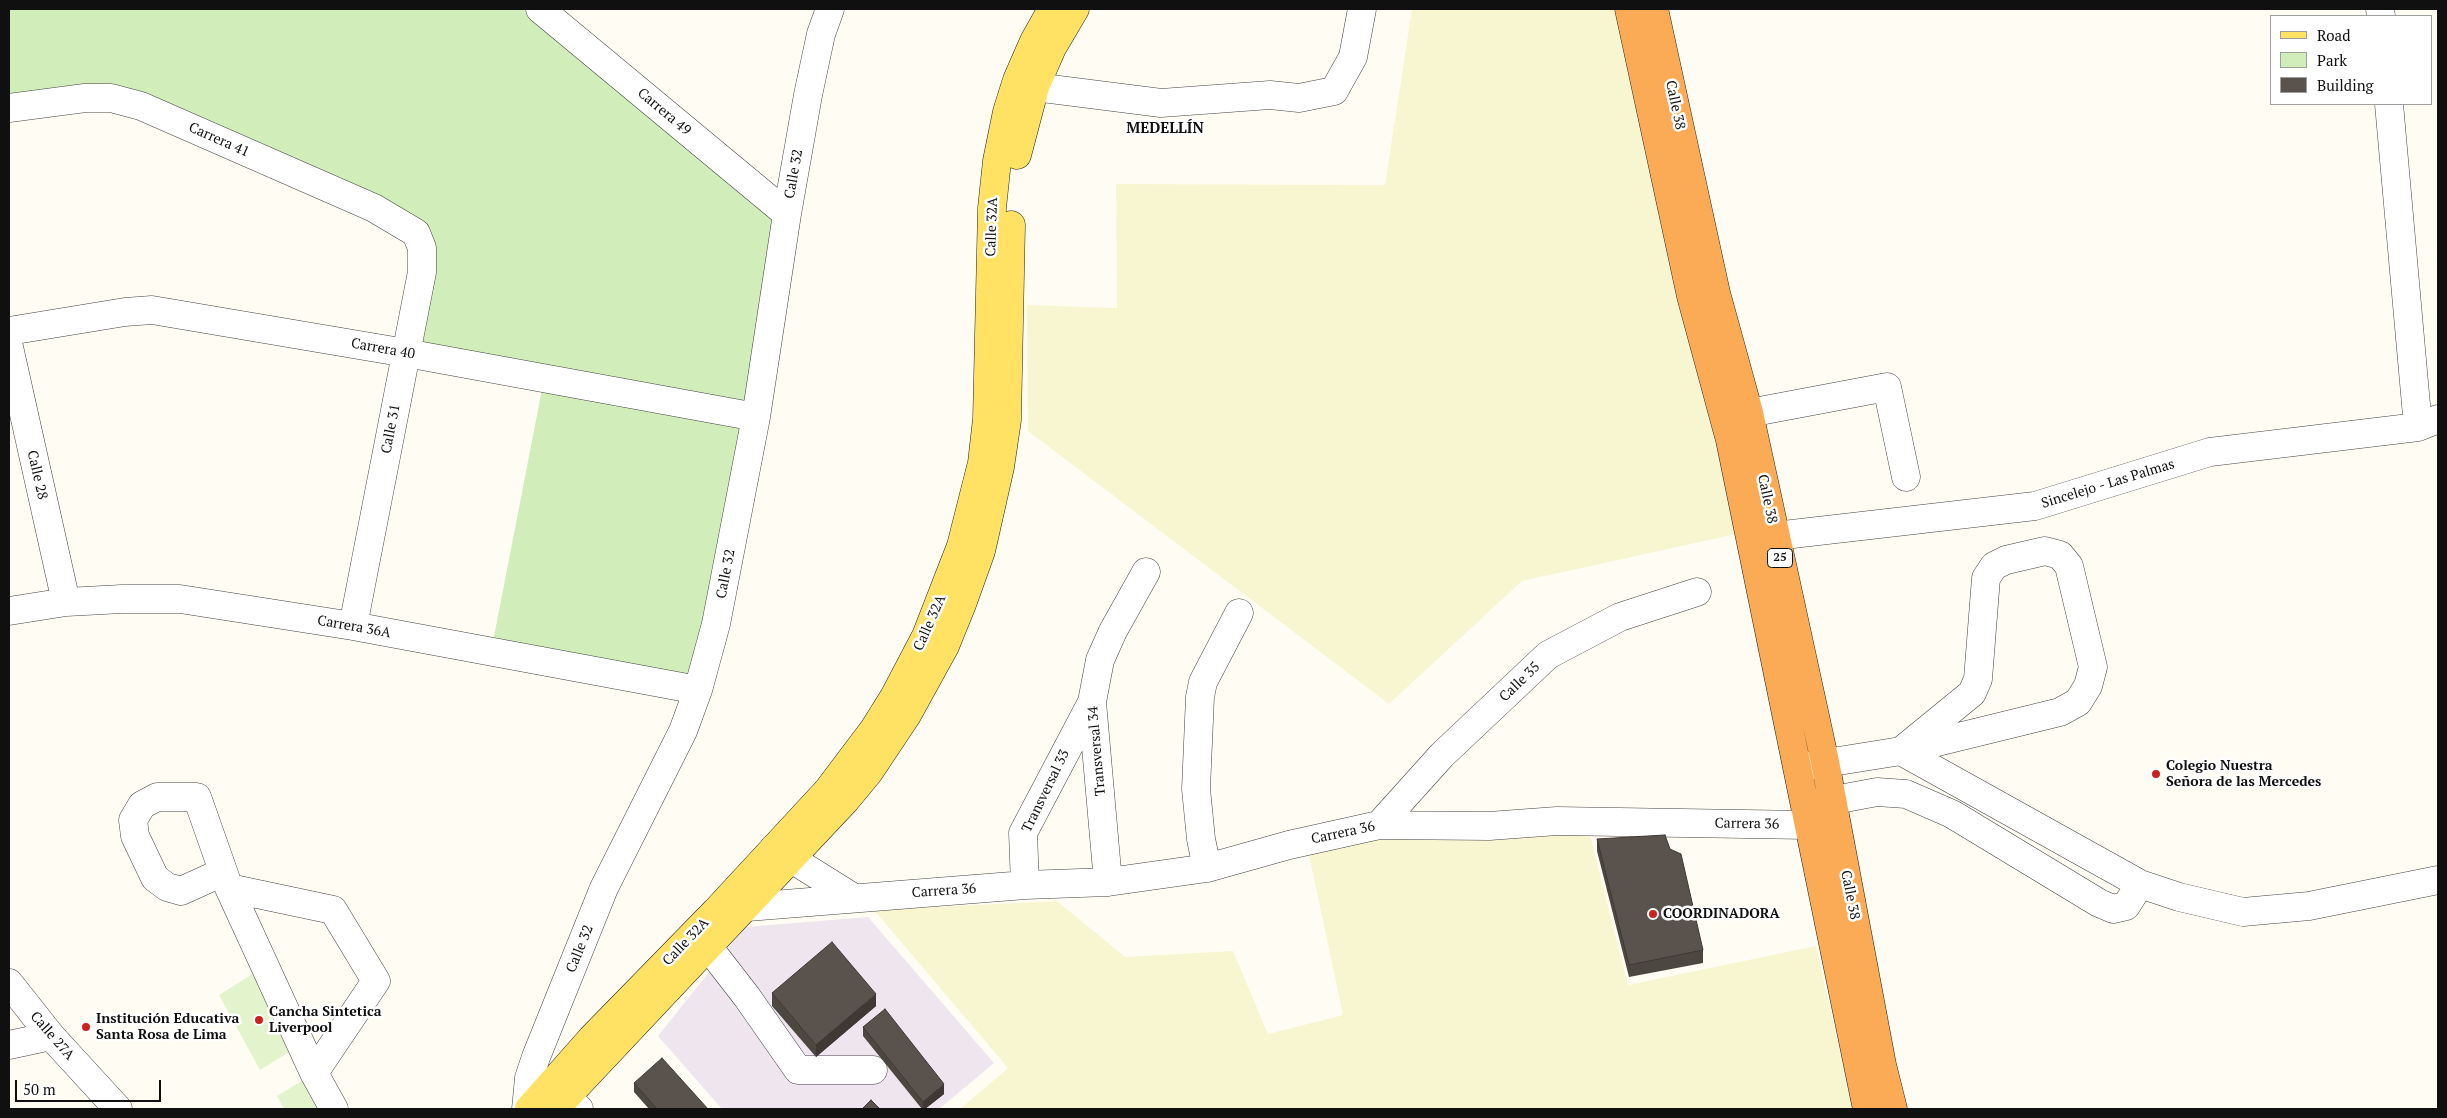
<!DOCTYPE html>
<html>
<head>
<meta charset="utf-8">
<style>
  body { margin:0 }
  #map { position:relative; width:2447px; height:1118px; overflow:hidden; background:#fffdf3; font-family:"PT Serif",serif }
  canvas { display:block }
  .frame { position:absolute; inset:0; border:10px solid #101010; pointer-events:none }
  .legend { position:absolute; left:2270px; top:15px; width:162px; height:90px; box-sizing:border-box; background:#fff; border:1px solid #9f9f9f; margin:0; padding:6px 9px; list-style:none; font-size:15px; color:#101010 }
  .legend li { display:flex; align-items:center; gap:10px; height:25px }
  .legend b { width:25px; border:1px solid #9f9f9f }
  .scale { position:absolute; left:15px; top:1080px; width:146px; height:22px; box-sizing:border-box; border:2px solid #101010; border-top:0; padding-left:6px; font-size:15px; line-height:18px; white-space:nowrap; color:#101010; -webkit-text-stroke:4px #fff; paint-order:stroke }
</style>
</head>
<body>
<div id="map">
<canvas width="2447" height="1118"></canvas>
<div class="frame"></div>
<ul class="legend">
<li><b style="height:6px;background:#ffe264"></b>Road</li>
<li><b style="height:14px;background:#d1edba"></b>Park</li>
<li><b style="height:14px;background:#5a524c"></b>Building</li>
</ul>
<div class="scale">50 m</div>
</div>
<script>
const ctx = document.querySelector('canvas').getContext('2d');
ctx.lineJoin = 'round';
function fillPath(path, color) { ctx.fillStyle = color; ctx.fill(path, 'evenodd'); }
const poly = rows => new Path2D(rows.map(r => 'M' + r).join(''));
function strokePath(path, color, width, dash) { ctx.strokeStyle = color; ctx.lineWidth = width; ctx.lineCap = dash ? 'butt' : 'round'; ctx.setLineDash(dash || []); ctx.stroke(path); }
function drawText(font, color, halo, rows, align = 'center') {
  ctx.font = font + ' "PT Serif",serif'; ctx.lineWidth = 5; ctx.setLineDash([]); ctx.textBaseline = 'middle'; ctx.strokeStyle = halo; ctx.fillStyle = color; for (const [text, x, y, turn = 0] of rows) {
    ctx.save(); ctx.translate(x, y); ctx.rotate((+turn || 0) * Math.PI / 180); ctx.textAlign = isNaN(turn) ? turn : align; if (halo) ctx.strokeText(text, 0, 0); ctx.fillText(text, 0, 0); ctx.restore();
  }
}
const industrial = poly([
  [868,917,994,1063,939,1109,722,1109,658,1036,745,927]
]);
const farmland = poly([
  [1412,9,1619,9,1741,533,1522,581,1389,704,1028,431,1027,305,1117,308,1116,184,1385,185],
  [1589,831,1628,985,1816,946,1853,1109,960,1109,1008,1068,874,910,1057,901,1125,957,1233,951,1268,1034,1343,1015,1309,855,1383,838]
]);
const green = poly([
  [9,9,540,9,787,214,698,690,491,652,544,379,406,353,416,233,141,106,9,108]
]);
const pitch = poly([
  [259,970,299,1046,260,1070,219,995],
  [313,1074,332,1109,284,1109,277,1096]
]);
const minor = poly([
  [540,9,787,214],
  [2380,9,2381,16],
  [1035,87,1161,103,1270,95,1299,98,1334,91,1353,57,1362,9],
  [2389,104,2418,427],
  [9,108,85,98,111,98,141,106,374,208,416,233,422,248,422,272,353,626],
  [9,331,125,312,152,310,406,353,756,417],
  [9,347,66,602],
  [1749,413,1887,387,1906,477],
  [1775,536,2035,506,2210,452,2418,427,2438,419],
  [9,611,66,602,122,599,180,599,353,626,698,690],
  [1901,751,2140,884,2179,897,2243,912,2309,906,2438,880],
  [1801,767,1901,751,2060,712,2078,702,2088,686,2093,667,2069,566,2060,555,2045,551,2006,560,1994,566,1986,578,1978,679,1972,693,1901,751],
  [1808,805,1877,792,1906,794,1952,814,2099,903,2113,909,2126,906,2140,884],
  [1379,825,1442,755,1548,655,1620,617,1697,592],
  [774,848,854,898],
  [1207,868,1201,839,1196,789,1200,697,1203,682,1239,613],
  [223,872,181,891,167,887,155,878,135,836,133,820,142,805,157,797,197,797,229,888,314,1073,334,1109],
  [1108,882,1092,702,1100,660,1113,631,1146,572],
  [1025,885,1023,833,1092,702],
  [229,888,333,910,376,981,314,1073],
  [747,907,1025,885,1108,882,1207,868,1289,845,1379,825,1489,826,1557,821,1807,825,1833,822],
  [709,948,747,997,798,1070,873,1070],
  [9,983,51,1036,118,1109],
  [9,1045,51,1036],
  [566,1096,579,1109],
  [526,1109,529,1078,536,1057,604,888,683,731,698,690,716,624,756,417,787,214,808,95,821,34,830,9]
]);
const major = poly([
  [1017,155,1035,87,1052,48,1075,9],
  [529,1109,591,1039,716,911,828,790,874,729,894,697,926,636,961,546,982,463,987,419,992,208,997,161,1007,112,1017,80,1034,41,1052,9],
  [555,1109,845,801,869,772,907,715,945,646,962,604,981,551,1000,467,1007,420,1011,225]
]);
const highway = poly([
  [1629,9,1691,296,1730,440,1867,1109],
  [1654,9,1716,293,1749,413,1825,762,1882,1065,1893,1109]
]);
const wall = poly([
  [1597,839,1703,950,1703,963,1629,977,1597,851],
  [772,993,876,1006,816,1057,772,1006],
  [863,1027,944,1094,925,1109,922,1109,863,1036],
  [634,1083,708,1109,649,1109,634,1092]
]);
const shadedWall = poly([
  [876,994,876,1006,816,1057,816,1045],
  [944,1084,944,1094,925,1109,923,1109,923,1102]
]);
const building = poly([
  [1665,835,1670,849,1681,854,1703,950,1629,965,1597,839,1665,835],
  [832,942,876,994,816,1045,772,993,832,942],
  [885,1009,944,1084,923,1102,863,1027,885,1009],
  [662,1058,708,1109,657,1109,634,1083,662,1058],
  [871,1100,880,1109,862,1109,871,1100]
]);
const markers = [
  [2156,774,5,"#c9211f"],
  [1653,914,5,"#c9211f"],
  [259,1020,5,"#c9211f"],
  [86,1027,5,"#c9211f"]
];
const shields = [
  [1780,558,25]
];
const shieldNames = [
  ["25",1780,558]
];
const streetNames = [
  ["Calle 38",1675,105,78],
  ["Carrera 49",664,112,40],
  ["Carrera 41",219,140,24],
  ["Calle 32",794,174,-80],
  ["Calle 32A",992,227,-88],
  ["Carrera 40",383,349,10],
  ["Calle 31",391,429,-79],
  ["Calle 28",37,475,77],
  ["Sincelejo - Las Palmas",2108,484,-17],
  ["Calle 38",1767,499,78],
  ["Calle 32",726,574,-79],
  ["Calle 32A",930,623,-66],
  ["Carrera 36A",354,627,10],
  ["Calle 35",1520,682,-44],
  ["Transversal 34",1097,751,-95],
  ["Transversal 33",1046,791,-64],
  ["Carrera 36",1747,824,1],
  ["Carrera 36",1343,833,-12],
  ["Carrera 36",944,891,-4],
  ["Calle 38",1850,895,79],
  ["Calle 32A",686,942,-46],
  ["Calle 32",580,949,-68],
  ["Calle 27A",52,1036,49]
];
const poiNames = [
  ["Colegio Nuestra",2166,766],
  ["Señora de las Mercedes",2166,782],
  ["COORDINADORA",1663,914],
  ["Cancha Sintetica",269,1012],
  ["Liverpool",269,1028],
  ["Institución Educativa",96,1019],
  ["Santa Rosa de Lima",96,1035]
];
const neighbourhoodNames = [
  ["MEDELLÍN",1165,129]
];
fillPath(industrial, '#eee5ef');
fillPath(farmland, '#f7f6d1');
fillPath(green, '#d1edba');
fillPath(pitch, '#e3f3cc');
strokePath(minor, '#434343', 29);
strokePath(major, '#212121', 29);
strokePath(highway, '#212121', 29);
strokePath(minor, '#fff', 28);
strokePath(major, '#ffe264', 28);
strokePath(highway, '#fbab55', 28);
fillPath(wall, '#4d4741');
fillPath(shadedWall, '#3f3935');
fillPath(building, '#5a524c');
strokePath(building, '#3f3935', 1);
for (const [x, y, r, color] of markers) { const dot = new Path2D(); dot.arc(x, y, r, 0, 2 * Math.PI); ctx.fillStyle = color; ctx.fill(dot); strokePath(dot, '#fff', 2); }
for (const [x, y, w] of shields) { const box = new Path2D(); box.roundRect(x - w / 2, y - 9.5, w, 19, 4); ctx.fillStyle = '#fff'; ctx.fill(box); strokePath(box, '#101010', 1); }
drawText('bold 12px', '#101010', null, shieldNames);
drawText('14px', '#101010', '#fff', streetNames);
drawText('bold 14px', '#101010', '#fff', poiNames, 'left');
drawText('bold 15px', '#101010', '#fff', neighbourhoodNames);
</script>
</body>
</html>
